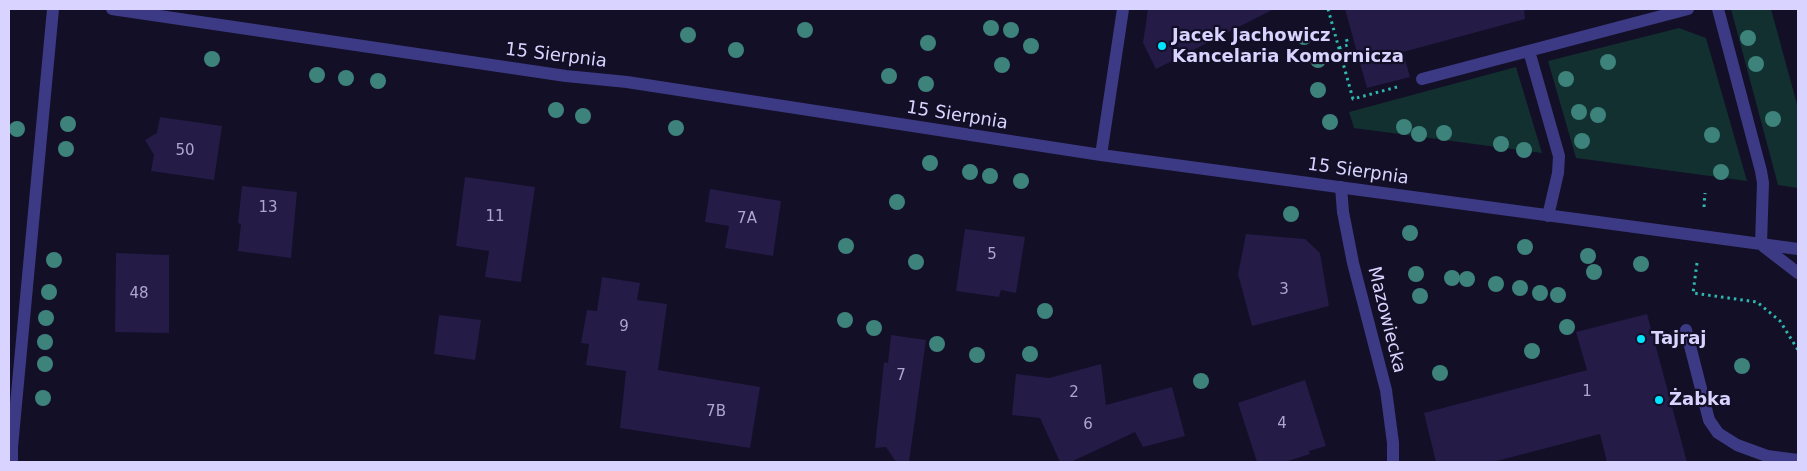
<!DOCTYPE html>
<html>
<head>
<meta charset="utf-8">
<style>
  body { margin:0 }
  #map { position:relative; width:1807px; height:471px; overflow:hidden; background:#130f26; font-family:"DejaVu Sans",sans-serif }
  canvas { display:block }
  .frame { position:absolute; inset:0; border:10px solid #d9d4ff; pointer-events:none }
</style>
</head>
<body>
<div id="map">
<canvas width="1807" height="471"></canvas>
<div class="frame"></div>
</div>
<script>
const ctx = document.querySelector('canvas').getContext('2d');
ctx.lineJoin = 'round';
function fillPath(path, color) { ctx.fillStyle = color; ctx.fill(path, 'evenodd'); }
const poly = rows => new Path2D(rows.map(r => 'M' + r).join(''));
function strokePath(path, color, width, dash) { ctx.strokeStyle = color; ctx.lineWidth = width; ctx.lineCap = dash ? 'butt' : 'round'; ctx.setLineDash(dash || []); ctx.stroke(path); }
function drawText(font, color, halo, rows, align = 'center') {
  ctx.font = font + ' "DejaVu Sans",sans-serif'; ctx.lineWidth = 4.5; ctx.setLineDash([]); ctx.textBaseline = 'middle'; ctx.strokeStyle = halo; ctx.fillStyle = color; for (const [text, x, y, turn = 0] of rows) {
    ctx.save(); ctx.translate(x, y); ctx.rotate((+turn || 0) * Math.PI / 180); ctx.textAlign = isNaN(turn) ? turn : align; if (halo) ctx.strokeText(text, 0, 0); ctx.fillText(text, 0, 0); ctx.restore();
  }
}
const green = poly([
  [1731,9,1771,9,1798,108,1798,188,1778,185],
  [1679,28,1706,38,1747,181,1576,158,1548,61],
  [1516,67,1542,153,1354,128,1349,112]
]);
const building = poly([
  [1148,9,1274,9,1156,69,1143,43],
  [1345,9,1524,9,1525,19,1403,52,1410,77,1367,88],
  [160,117,222,126,214,180,151,171,154,155,145,140,157,133],
  [465,177,535,187,521,282,485,277,489,251,456,246],
  [242,186,297,192,291,258,238,251,241,224,238,223],
  [710,189,781,201,773,256,725,248,729,226,705,222],
  [965,229,1025,237,1016,293,1001,290,999,297,956,291],
  [1246,234,1305,239,1320,253,1329,306,1252,326,1238,274],
  [116,253,169,255,169,333,115,332],
  [602,277,640,283,637,300,667,304,658,370,760,387,750,448,620,428,626,371,586,365,589,344,581,343,587,310,597,311],
  [1647,314,1687,462,1607,462,1600,434,1493,462,1436,462,1424,413,1587,370,1576,332],
  [439,315,481,320,475,360,434,354],
  [891,335,926,340,909,462,896,462,886,447,875,448,884,362,888,363],
  [1101,364,1106,405,1172,387,1185,436,1143,447,1135,432,1071,462,1060,462,1040,418,1012,415,1016,374,1049,378],
  [1305,380,1326,446,1309,451,1310,454,1285,462,1257,462,1238,403]
]);
const path = poly([
  [1328,9,1353,99,1397,87],
  [1339,48,1348,45,1346,37],
  [1704,207,1705,193],
  [1697,263,1693,293,1757,302,1780,321,1798,350]
]);
const minor = poly([
  [112,9,566,76,627,82,1101,155,1798,249],
  [1718,9,1761,171,1763,183,1761,244],
  [1529,51,1559,156,1558,173,1548,216],
  [1422,79,1688,9],
  [1101,155,1123,9],
  [1341,187,1343,212,1353,263,1386,390,1393,443,1393,462],
  [1763,246,1798,273],
  [1686,330,1709,420,1718,433,1737,445,1767,456,1798,460],
  [12,462,12,447,53,9]
]);
const trees = [
  [991,28],
  [805,30],
  [1011,30],
  [688,35],
  [1304,37],
  [1748,38],
  [928,43],
  [1031,46],
  [736,50],
  [212,59],
  [1318,60],
  [1608,62],
  [1756,64],
  [1002,65],
  [317,75],
  [889,76],
  [346,78],
  [1566,79],
  [378,81],
  [926,84],
  [1318,90],
  [556,110],
  [1579,112],
  [1598,115],
  [583,116],
  [1773,119],
  [1330,122],
  [68,124],
  [1404,127],
  [676,128],
  [17,129],
  [1444,133],
  [1419,134],
  [1712,135],
  [1582,141],
  [1501,144],
  [66,149],
  [1524,150],
  [930,163],
  [970,172],
  [1721,172],
  [990,176],
  [1021,181],
  [897,202],
  [1291,214],
  [1410,233],
  [846,246],
  [1525,247],
  [1588,256],
  [54,260],
  [916,262],
  [1641,264],
  [1594,272],
  [1416,274],
  [1452,278],
  [1467,279],
  [1496,284],
  [1520,288],
  [49,292],
  [1540,293],
  [1558,295],
  [1420,296],
  [1045,311],
  [46,318],
  [845,320],
  [1567,327],
  [874,328],
  [45,342],
  [937,344],
  [1532,351],
  [1030,354],
  [977,355],
  [45,364],
  [1742,366],
  [1440,373],
  [1201,381],
  [43,398]
];
const markers = [
  [1162,46,5,"#00e5ff"],
  [1641,339,5,"#00e5ff"],
  [1659,400,5,"#00e5ff"]
];
const numberNames = [
  ["50",185,151],
  ["13",268,208],
  ["11",495,217],
  ["7A",747,219],
  ["5",992,255],
  ["3",1284,290],
  ["48",139,294],
  ["9",624,327],
  ["7",901,376],
  ["1",1587,392],
  ["2",1074,393],
  ["7B",716,412],
  ["4",1282,424],
  ["6",1088,425]
];
const poiNames = [
  ["Jacek Jachowicz",1172,36],
  ["Kancelaria Komornicza",1172,57],
  ["Tajraj",1651,339],
  ["Żabka",1669,400]
];
const streetNames = [
  ["15 Sierpnia",556,56,7],
  ["15 Sierpnia",957,116,9],
  ["15 Sierpnia",1358,172,8],
  ["Mazowiecka",1386,320,76]
];
fillPath(green, '#12302f');
fillPath(building, '#241b47');
strokePath(path, '#2fb8b0', 3, [2.5, 4]);
strokePath(minor, '#3d3a85', 12);
ctx.fillStyle = '#3d827b';
for (const [x, y] of trees) { ctx.beginPath(); ctx.arc(x, y, 8, 0, 2 * Math.PI); ctx.fill(); }
for (const [x, y, r, color] of markers) { const dot = new Path2D(); dot.arc(x, y, r, 0, 2 * Math.PI); ctx.fillStyle = color; ctx.fill(dot); strokePath(dot, '#130f26', 2); }
drawText('15px', '#aca6d1', null, numberNames);
drawText('bold 18px', '#d9d4ff', '#130f26', poiNames, 'left');
drawText('18px', '#d9d4ff', '#130f26', streetNames);
</script>
</body>
</html>
